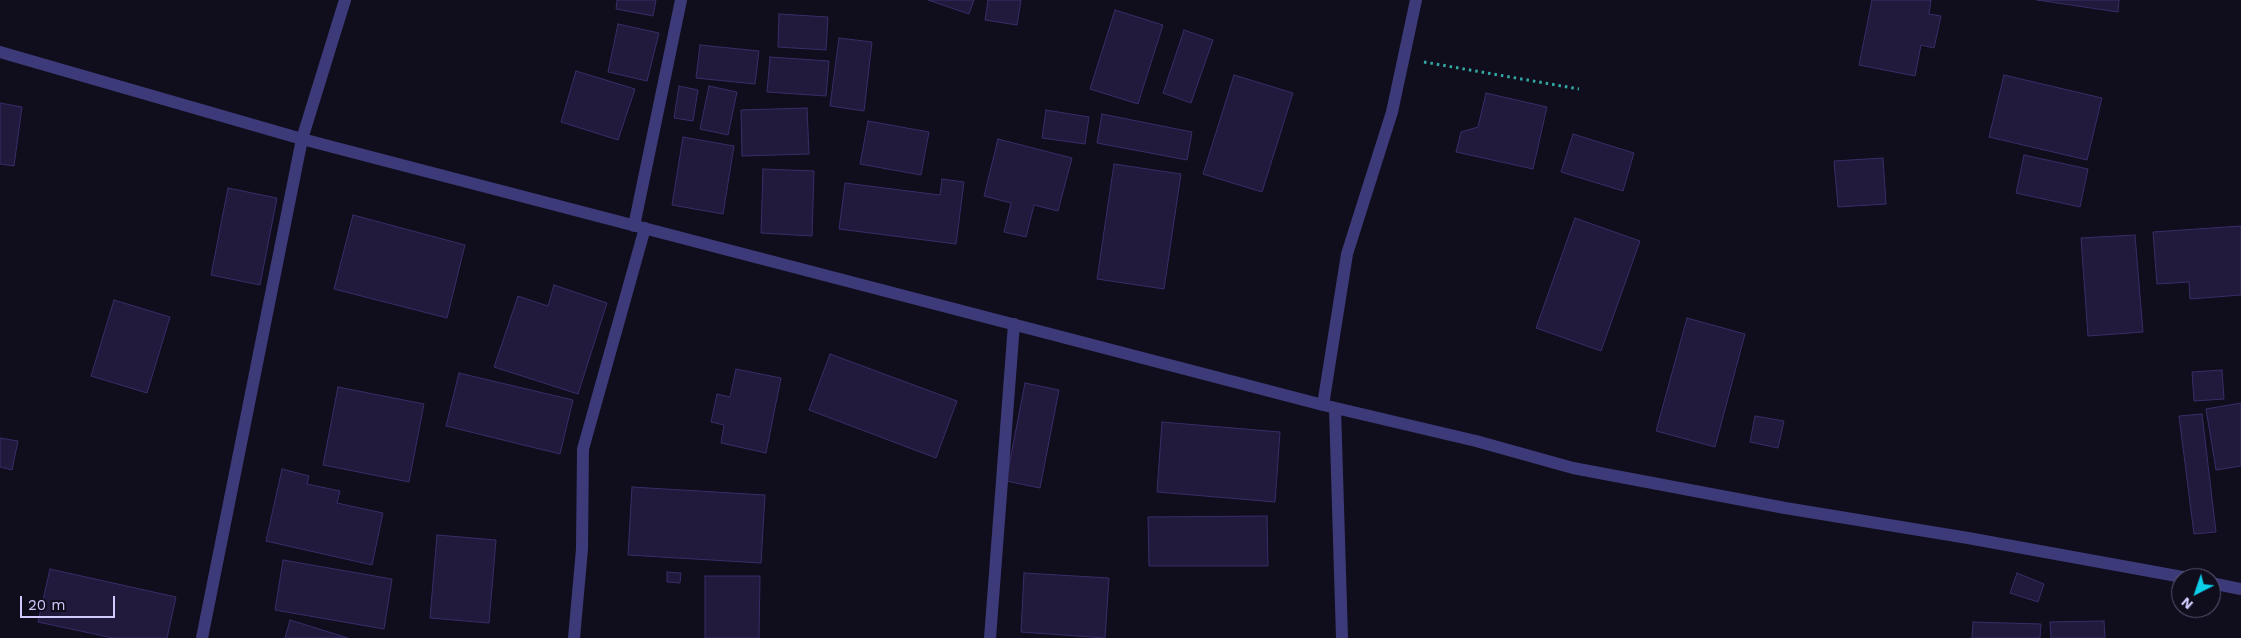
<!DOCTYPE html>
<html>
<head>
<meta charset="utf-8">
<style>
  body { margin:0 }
  #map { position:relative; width:2241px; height:638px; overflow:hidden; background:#100d1d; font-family:"Work Sans",sans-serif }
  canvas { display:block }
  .north { position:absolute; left:2171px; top:568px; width:50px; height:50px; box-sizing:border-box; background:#100d1d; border:1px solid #5d5977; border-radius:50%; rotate:221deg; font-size:14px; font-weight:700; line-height:20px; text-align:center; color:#d1cbfd }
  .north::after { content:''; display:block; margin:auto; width:18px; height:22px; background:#0bcfe9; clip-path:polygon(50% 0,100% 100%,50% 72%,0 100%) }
  .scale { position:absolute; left:20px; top:596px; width:95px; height:22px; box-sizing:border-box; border:2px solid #d1cbfd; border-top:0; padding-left:6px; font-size:15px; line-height:18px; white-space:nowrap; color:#d1cbfd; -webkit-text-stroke:4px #100d1d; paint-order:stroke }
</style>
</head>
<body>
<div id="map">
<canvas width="2241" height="638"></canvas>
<div class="north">N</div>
<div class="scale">20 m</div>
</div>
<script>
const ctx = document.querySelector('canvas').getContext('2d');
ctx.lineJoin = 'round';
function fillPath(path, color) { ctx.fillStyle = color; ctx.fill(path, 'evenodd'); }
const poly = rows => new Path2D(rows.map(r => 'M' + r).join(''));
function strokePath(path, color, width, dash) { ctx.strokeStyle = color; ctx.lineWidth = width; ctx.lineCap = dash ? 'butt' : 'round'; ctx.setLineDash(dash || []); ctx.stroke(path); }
const building = poly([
  [617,0,656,0,653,16,616,9,617,0],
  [928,0,974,0,969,14,928,0],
  [988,0,1021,0,1017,25,985,20,988,0],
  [1872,0,1931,0,1929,14,1941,16,1934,48,1921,45,1915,76,1859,65,1872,0],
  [2037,0,2119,0,2118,12,2037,0],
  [1115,10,1163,25,1138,104,1090,89,1115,10],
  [779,14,828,17,826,50,778,47,779,14],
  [618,24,659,33,647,81,608,72,618,24],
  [1184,30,1213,40,1191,103,1163,93,1184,30],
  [839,38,872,42,864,111,830,106,839,38],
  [700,45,759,51,755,84,696,78,700,45],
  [770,57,829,61,826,96,767,92,770,57],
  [576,71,635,89,618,140,561,122,576,71],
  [1234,75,1293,93,1262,192,1203,174,1234,75],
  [2004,75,2102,98,2087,160,1989,137,2004,75],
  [679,86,698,90,693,121,674,118,679,86],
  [709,86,737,92,728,135,700,129,709,86],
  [1486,93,1547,107,1533,169,1456,152,1461,132,1478,127,1486,93],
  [0,103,22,107,14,166,0,164,0,103],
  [807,108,809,154,742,156,741,110,807,108],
  [1046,110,1089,117,1085,144,1042,138,1046,110],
  [1102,114,1192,132,1187,160,1097,143,1102,114],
  [868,121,929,132,921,175,860,164,868,121],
  [1573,134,1634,153,1623,191,1561,172,1573,134],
  [683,137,734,146,723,214,672,205,683,137],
  [998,139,1072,158,1058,211,1034,205,1026,237,1004,232,1011,203,984,196,998,139],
  [2024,155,2088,169,2080,207,2016,193,2024,155],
  [1883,158,1886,204,1838,207,1834,161,1883,158],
  [1114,164,1181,174,1164,289,1097,279,1114,164],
  [763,169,814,171,812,236,761,233,763,169],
  [942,179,964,182,956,244,839,229,845,183,940,195,942,179],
  [228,188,277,198,260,285,211,275,228,188],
  [353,215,465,245,447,318,334,289,353,215],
  [1575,218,1640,241,1601,351,1536,328,1575,218],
  [2241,226,2241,295,2190,299,2189,282,2157,284,2153,232,2241,226],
  [2135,235,2143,332,2088,336,2081,238,2135,235],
  [554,285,607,303,578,394,494,367,518,296,548,306,554,285],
  [114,300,170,317,147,393,91,376,114,300],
  [1687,318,1745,334,1715,447,1656,431,1687,318],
  [830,354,957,401,936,458,809,410,830,354],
  [736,369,781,378,766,453,721,443,724,425,711,422,717,394,730,397,736,369],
  [2222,370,2224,399,2194,401,2192,372,2222,370],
  [459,373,573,400,560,454,446,426,459,373],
  [1025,383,1059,390,1040,488,1006,481,1025,383],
  [338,387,424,404,409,482,323,465,338,387],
  [2241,403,2241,466,2216,470,2206,409,2241,403],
  [2202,414,2216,532,2194,534,2179,416,2202,414],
  [1755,416,1784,421,1778,448,1750,442,1755,416],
  [1162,422,1280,432,1275,502,1157,492,1162,422],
  [0,438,18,441,12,470,0,467,0,438],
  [282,469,309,476,307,484,340,491,337,503,383,513,372,565,266,541,282,469],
  [632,487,765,495,761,563,628,555,632,487],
  [1267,516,1268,566,1149,566,1148,517,1267,516],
  [437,535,496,540,489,623,430,618,437,535],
  [283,560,392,579,384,629,275,610,283,560],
  [50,569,176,597,167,638,113,638,38,622,50,569],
  [667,572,681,573,680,583,667,582,667,572],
  [1024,573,1109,578,1105,638,1021,632,1024,573],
  [2017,573,2044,584,2038,602,2010,593,2017,573],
  [705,576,760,576,759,638,705,638,705,576],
  [290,620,348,638,285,638,290,620],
  [2104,621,2105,638,2051,638,2050,622,2104,621],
  [1973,622,2041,624,2040,638,1972,638,1973,622]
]);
const path = poly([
  [1424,62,1579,89]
]);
const minor = poly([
  [0,52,302,139,1323,405,1476,441,1573,468,1785,508,1968,538,2188,578],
  [634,226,681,0],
  [1323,405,1347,254,1392,112,1416,0],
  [1335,408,1342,638],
  [2211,583,2241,589],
  [202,638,302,139,345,0],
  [574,638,582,549,583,449,645,228],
  [990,638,1014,324]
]);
fillPath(building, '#211a3d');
strokePath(building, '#392d68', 1);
strokePath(path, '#32a9a4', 3, [2.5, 4]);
strokePath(minor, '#3d3a7a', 12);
</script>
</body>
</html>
